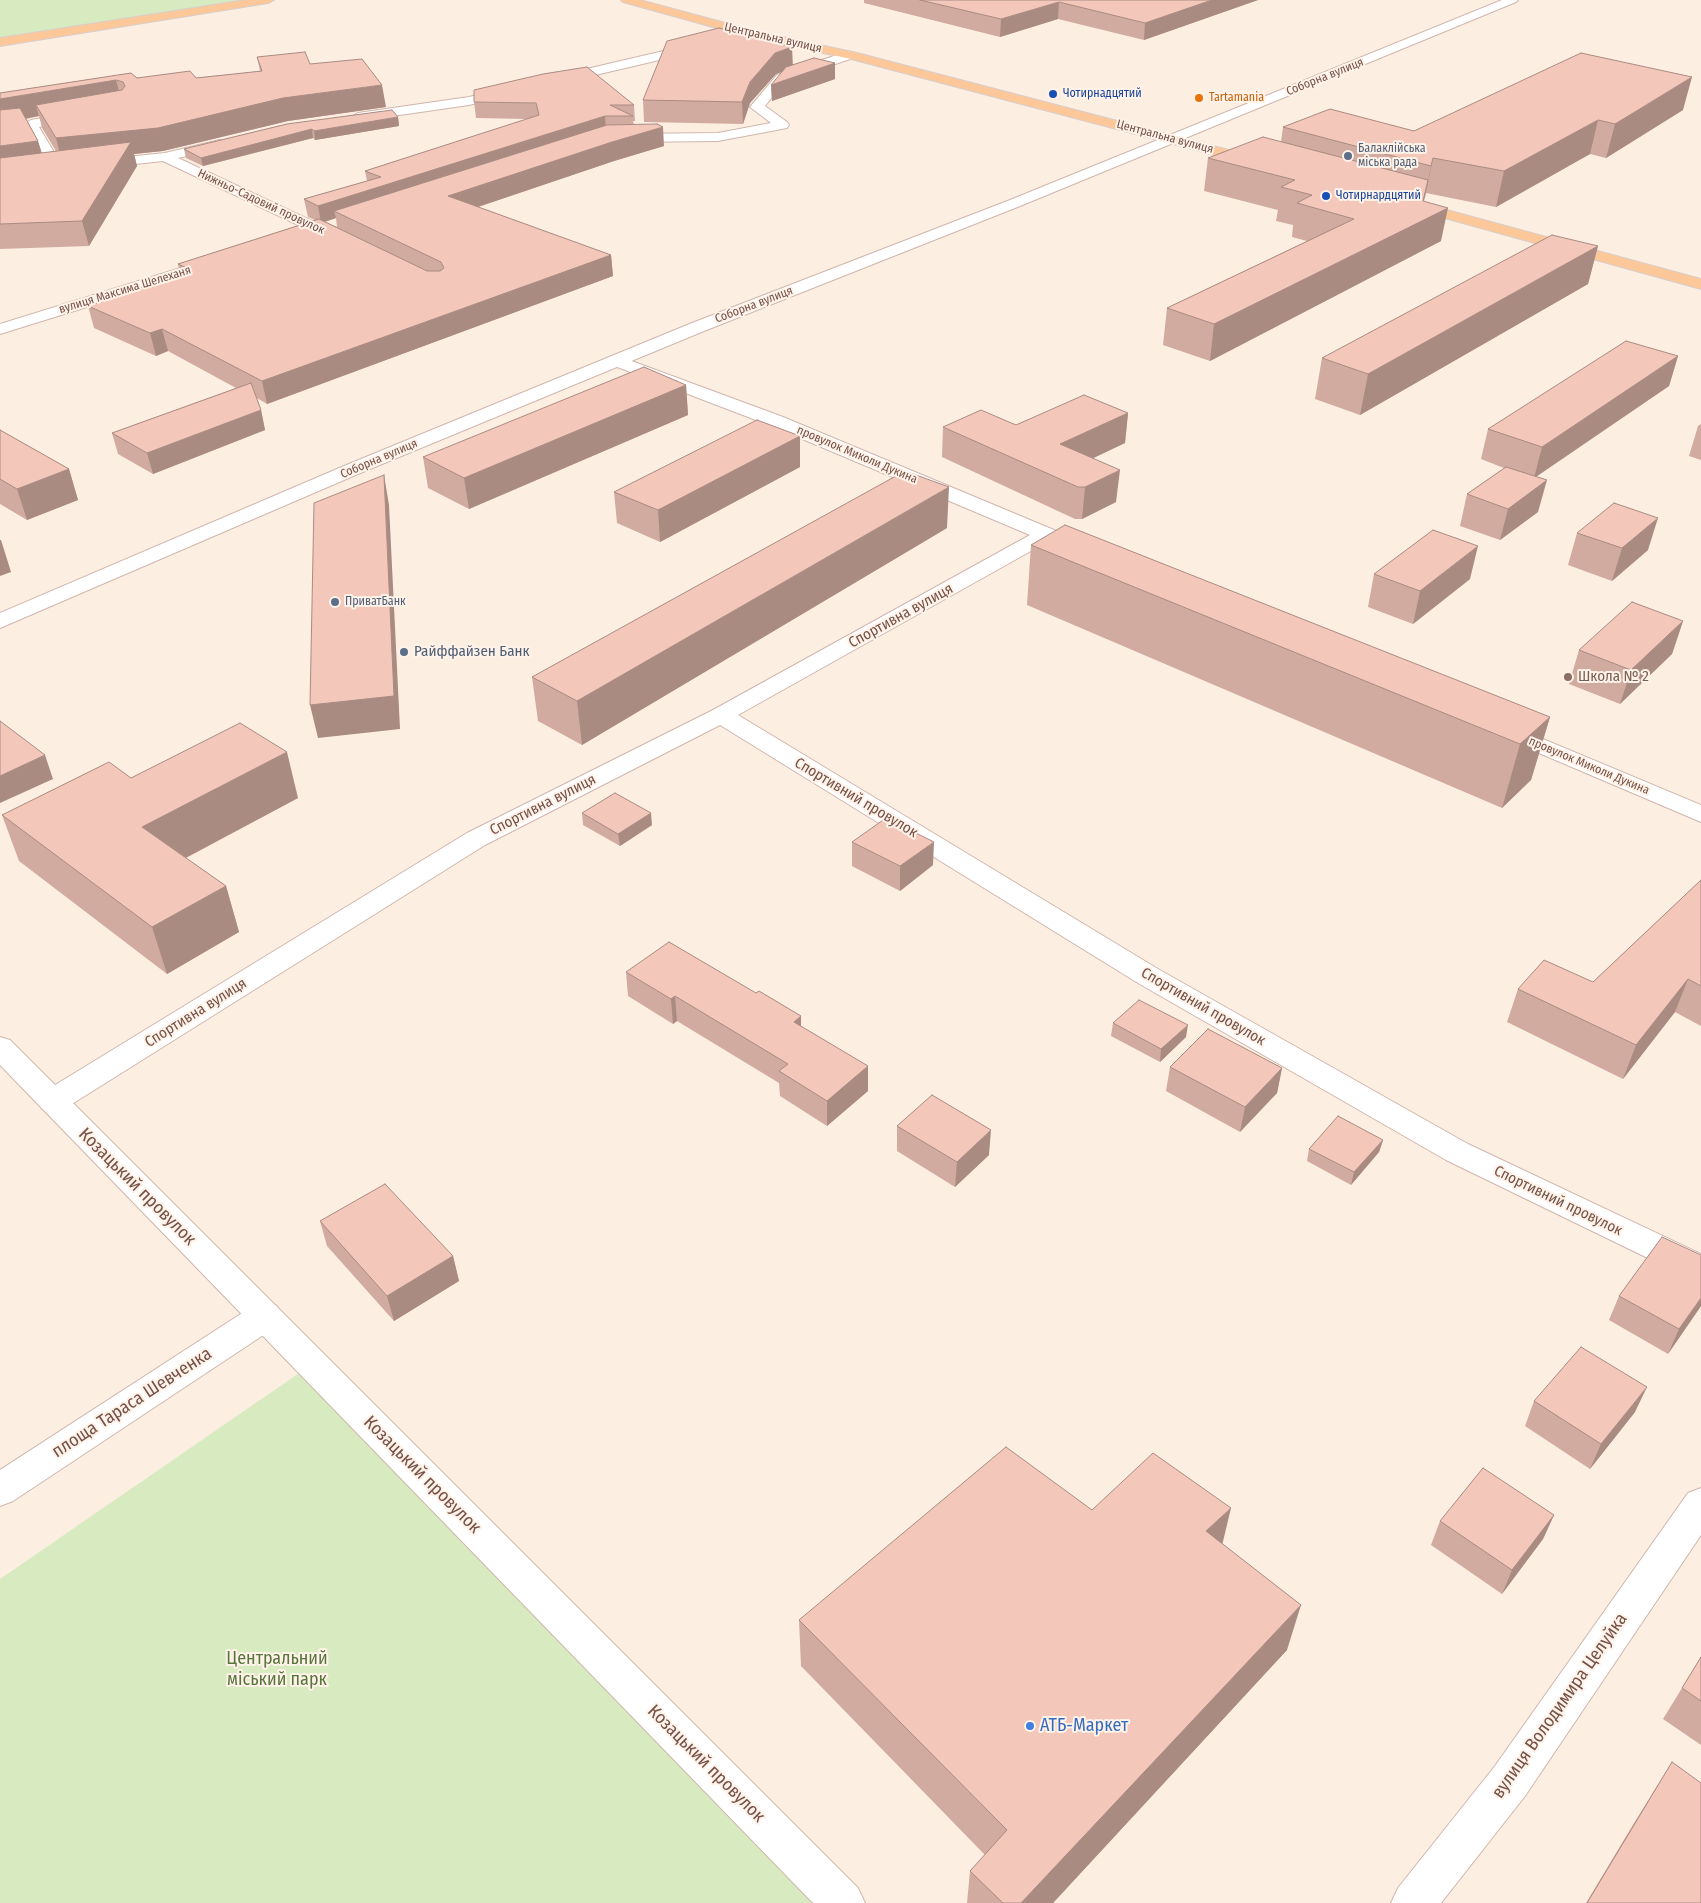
<!DOCTYPE html>
<html>
<head>
<meta charset="utf-8">
<style>
  body { margin:0 }
  canvas { display:block; background:#fdeee2 }
</style>
</head>
<body>
<canvas width="1701" height="1903"></canvas>
<script>
const ctx = document.querySelector('canvas').getContext('2d');
ctx.lineJoin = 'round';
function fillPath(path, color) { ctx.fillStyle = color; ctx.fill(path, 'evenodd'); }
const poly = rows => new Path2D(rows.map(r => 'M' + r).join(''));
function strokePath(path, color, width, dash) { ctx.strokeStyle = color; ctx.lineWidth = width; ctx.lineCap = dash ? 'butt' : 'round'; ctx.setLineDash(dash || []); ctx.stroke(path); }
function drawText(font, color, halo, rows, align = 'center') {
  ctx.font = font + ' "Fira Sans Condensed",sans-serif'; ctx.lineWidth = 4; ctx.setLineDash([]); ctx.textBaseline = 'middle'; ctx.strokeStyle = halo; ctx.fillStyle = color; for (const [text, x, y, turn = 0] of rows) {
    ctx.save(); ctx.translate(x, y); ctx.rotate((+turn || 0) * Math.PI / 180); ctx.textAlign = isNaN(turn) ? turn : align; if (halo) ctx.strokeText(text, 0, 0); ctx.fillText(text, 0, 0); ctx.restore();
  }
}
const green = poly([
  [0,0,253,0,0,39],
  [308,1367,827,1903,0,1903,0,1579]
]);
const minor = poly([
  [698,43,704,47,702,50,557,84,551,80,552,77,698,43],
  [849,51,855,55,853,58,785,81,765,106,787,122,789,125,787,128,718,141,628,142,621,138,628,134,718,133,771,123,750,107,777,75,849,51],
  [510,87,516,91,515,94,469,105,358,121,351,117,358,113,469,97,510,87],
  [77,112,82,113,84,116,82,119,39,127,64,169,62,172,52,172,24,124,31,120,77,112],
  [220,140,225,141,227,144,225,147,178,158,344,236,347,239,344,242,334,242,163,161,98,168,93,167,91,164,93,161,98,160,165,153,220,140],
  [216,257,222,259,224,262,222,265,0,334,0,324,216,257],
  [618,356,783,417,1054,530,1091,546,1094,550,1091,554,1084,556,1047,542,738,715,1158,969,1468,1144,1701,1254,1701,1282,1689,1278,1446,1160,1138,983,720,725,485,845,64,1109,53,1112,42,1109,38,1101,42,1093,467,833,713,710,1030,535,769,425,612,365,609,361,612,357,618,356],
  [1507,724,1701,805,1701,822,1499,736,1495,731,1499,726,1507,724],
  [265,1302,277,1306,282,1316,277,1326,13,1501,0,1506,0,1470,253,1306,265,1302],
  [1701,1488,1701,1535,1525,1796,1441,1903,1391,1903,1398,1888,1495,1766,1688,1493,1701,1488]
]);
const tertiary = poly([
  [1502,0,1518,0,1516,2,1020,206,704,331,358,474,0,628,0,613,344,466,692,323,1010,200,1502,0],
  [0,1037,10,1040,858,1888,865,1903,813,1903,0,1065,0,1037]
]);
const primary = poly([
  [246,0,274,0,268,3,0,46,0,38,246,0],
  [621,0,640,0,755,31,857,53,1263,159,1265,162,1263,165,1258,166,1253,165,851,59,749,37,623,2,621,0],
  [1410,200,1701,279,1701,289,1405,207,1403,204,1405,201,1410,200]
]);
const wall = poly([
  [864,0,1258,0,1144,40,1058,19,1000,37,864,3],
  [257,57,310,64,386,107,288,121,163,151,134,154,137,166,89,246,0,249,0,93,131,73,137,78,196,78,260,71],
  [39,116,42,128,56,151,42,153,38,141,26,119],
  [793,65,835,79,772,101,771,85,782,72,776,74,750,103,743,124,644,122,643,100],
  [474,102,634,105,635,121,633,121,634,125,664,146,614,161,478,207,611,255,613,276,267,404,257,398,261,410,265,430,153,474,118,454,112,433,236,388,168,351,156,356,94,328,88,306,180,274,178,264,315,220,308,217,304,199,367,181,365,171,528,119,476,118],
  [336,218,337,227,325,222],
  [1683,110,1606,158,1590,154,1496,207,1426,193,1424,201,1441,241,1210,361,1163,345,1167,308,1307,241,1292,237,1293,225,1276,221,1278,210,1204,191,1208,158,1281,142,1283,127,1414,131],
  [398,117,399,126,315,140,313,138,203,166,186,158,184,149,287,124],
  [1598,246,1588,284,1360,415,1315,399,1322,358],
  [1678,356,1669,386,1536,477,1538,512,1500,540,1460,526,1467,494,1504,468,1481,459,1488,429],
  [686,385,688,415,469,509,428,488,423,457],
  [1128,413,1125,443,1092,458,1116,502,1082,519,1075,519,942,457,943,427,1016,425],
  [1701,424,1701,460,1689,456,1698,426],
  [0,430,69,469,78,500,27,520,0,504],
  [800,436,800,467,660,542,617,523,614,492],
  [947,528,582,745,538,721,532,677],
  [1577,533,1648,550,1612,581,1568,565],
  [1031,545,1550,717,1531,780,1502,808,1027,605],
  [1374,574,1470,579,1413,624,1368,607],
  [1683,621,1672,654,1620,704,1569,684,1579,650],
  [131,778,298,798,186,858,226,886,239,932,167,974,19,861,2,815],
  [582,813,652,825,620,846,583,825],
  [852,842,933,865,900,891,852,866],
  [1701,880,1701,1026,1675,1012,1623,1079,1507,1022,1518,989,1593,982],
  [626,972,756,993,801,1016,801,1026,868,1091,827,1126,780,1096,779,1083,677,1021,673,1024,628,996],
  [1113,1023,1186,1037,1160,1062,1111,1036],
  [1170,1067,1282,1068,1277,1093,1240,1132,1166,1091],
  [897,1126,989,1155,955,1187,897,1151],
  [1383,1140,1379,1152,1351,1185,1307,1161,1309,1149],
  [320,1221,453,1256,459,1281,394,1321,327,1246],
  [1701,1255,1701,1306,1668,1354,1609,1320,1619,1296],
  [1534,1401,1635,1412,1590,1469,1525,1426],
  [1092,1510,1223,1544,1287,1650,1053,1903,967,1903,970,1871,985,1855,801,1666,799,1620],
  [1554,1515,1543,1539,1502,1594,1431,1545,1440,1521],
  [1701,1657,1701,1745,1663,1719],
  [1672,1762,1701,1903,1586,1903,1634,1823]
]);
const shadedWall = poly([
  [1212,0,1258,0,1144,40,1145,23],
  [1059,2,1058,19,1000,37,1001,19],
  [792,47,793,68,776,74,750,103,743,124,742,102,750,82,775,53],
  [835,63,835,79,772,101,771,85],
  [1692,77,1683,110,1606,158,1615,124],
  [116,80,122,102,36,105,39,116,0,123,0,99],
  [382,85,386,107,288,121,163,151,134,154,137,166,89,246,82,221,62,162,56,138,283,98],
  [605,116,606,132,334,211,336,218,321,223,318,206],
  [398,117,399,126,315,140,314,131],
  [1598,120,1590,154,1496,207,1504,171],
  [663,127,664,146,614,161,451,216,448,196,612,142],
  [312,129,313,138,203,166,201,158],
  [38,141,45,165,0,171,0,146],
  [1433,158,1426,193,1424,201,1431,166],
  [1428,180,1421,214,1448,208,1441,241,1210,361,1214,324,1423,201],
  [1598,246,1588,284,1360,415,1368,374],
  [611,255,613,276,267,404,262,381],
  [162,329,168,351,156,356,150,333],
  [1678,356,1669,386,1534,478,1542,447],
  [686,385,688,415,469,509,464,478],
  [261,410,265,430,153,474,147,453],
  [1128,413,1125,443,1058,475,1060,444],
  [800,436,800,467,660,542,658,510],
  [69,469,78,500,27,520,17,489],
  [1120,470,1116,502,1082,519,1085,487],
  [384,475,389,505,400,729,318,738,310,705],
  [1547,480,1538,512,1500,540,1508,509],
  [949,487,947,528,582,745,577,701],
  [1658,518,1648,550,1612,581,1622,548],
  [0,540,1,540,11,572,0,576],
  [1478,546,1470,579,1413,624,1420,591],
  [1683,621,1672,654,1620,704,1631,670],
  [1550,717,1531,780,1502,808,1520,744],
  [287,752,298,798,157,873,142,827],
  [45,755,53,779,0,803,0,776],
  [651,813,652,825,620,846,618,834],
  [934,842,933,865,900,891,900,866],
  [226,886,239,932,167,974,152,927],
  [1688,979,1675,1012,1623,1079,1636,1045],
  [675,996,677,1021,673,1024,671,999],
  [801,1016,801,1041,794,1022],
  [1188,1025,1186,1037,1160,1062,1161,1049],
  [868,1066,868,1091,827,1126,827,1101],
  [1282,1068,1277,1093,1240,1132,1245,1107],
  [991,1130,989,1155,955,1187,957,1162],
  [1383,1140,1379,1152,1351,1185,1354,1172],
  [453,1256,459,1281,394,1321,387,1296],
  [1701,1298,1701,1306,1668,1354,1679,1329],
  [1647,1387,1635,1412,1590,1469,1601,1444],
  [1231,1508,1220,1554,1206,1531],
  [1554,1515,1543,1539,1502,1594,1512,1570],
  [1301,1605,1287,1650,1053,1903,1021,1903]
]);
const building = poly([
  [920,0,1212,0,1145,23,1059,2,1001,19,920,0],
  [719,28,792,47,775,53,750,82,742,102,643,100,667,41,719,28],
  [305,52,310,64,362,59,382,85,283,98,158,128,56,138,36,105,122,90,125,86,123,82,116,80,0,99,0,93,131,73,137,78,190,71,196,78,262,71,257,57,305,52],
  [1581,53,1692,77,1615,124,1598,120,1504,171,1433,158,1431,166,1283,127,1330,109,1414,131,1581,53],
  [814,58,835,63,771,85,786,67,814,58],
  [587,67,634,105,610,105,633,116,605,116,318,206,304,199,381,177,365,171,539,115,536,103,474,102,474,90,543,74,587,67],
  [20,108,38,141,0,146,0,110,20,108],
  [392,110,398,117,314,131,312,129,201,158,184,149,287,124,392,110],
  [657,124,663,127,612,142,448,196,611,255,262,381,162,329,150,333,88,306,191,270,178,264,319,219,427,271,440,271,444,268,441,262,334,211,607,125,657,124],
  [1263,137,1428,180,1423,201,1448,208,1214,324,1167,308,1354,219,1297,203,1312,195,1281,187,1295,180,1208,158,1263,137],
  [131,142,82,221,0,224,0,158,131,142],
  [1552,235,1598,246,1368,374,1322,358,1552,235],
  [1626,341,1678,356,1542,447,1488,429,1626,341],
  [644,367,686,385,464,478,423,457,644,367],
  [251,383,261,410,147,453,112,433,251,383],
  [1084,395,1128,413,1060,444,1120,470,1085,487,1078,487,943,427,981,410,1016,425,1084,395],
  [757,420,800,436,658,510,614,492,757,420],
  [0,430,69,469,17,489,0,479,0,430],
  [1506,467,1547,480,1508,509,1467,494,1506,467],
  [905,471,949,487,577,701,532,677,905,471],
  [384,475,394,696,310,705,314,503,384,475],
  [1614,503,1658,518,1622,548,1577,533,1614,503],
  [1065,525,1550,717,1520,744,1031,545,1065,525],
  [1433,530,1478,546,1420,591,1374,574,1433,530],
  [1632,602,1683,621,1631,670,1579,650,1632,602],
  [0,721,45,755,0,776,0,721],
  [240,723,287,752,142,827,226,886,152,927,2,815,109,762,131,778,240,723],
  [615,793,651,813,618,834,582,813,615,793],
  [886,818,934,842,900,866,852,842,886,818],
  [1701,880,1701,986,1688,979,1636,1045,1518,989,1544,960,1593,982,1701,880],
  [669,942,756,993,759,991,801,1016,794,1022,868,1066,827,1101,779,1071,788,1064,675,996,671,999,626,972,669,942],
  [1139,1000,1188,1025,1161,1049,1113,1023,1139,1000],
  [1208,1029,1282,1068,1245,1107,1170,1067,1208,1029],
  [932,1095,991,1130,957,1162,897,1126,932,1095],
  [1338,1116,1383,1140,1354,1172,1309,1149,1338,1116],
  [385,1184,453,1256,387,1296,320,1221,385,1184],
  [1662,1237,1701,1255,1701,1298,1679,1329,1619,1296,1662,1237],
  [1581,1347,1647,1387,1601,1444,1534,1401,1581,1347],
  [1006,1447,1092,1510,1153,1453,1231,1508,1206,1531,1301,1605,1021,1903,1003,1903,970,1871,1007,1830,799,1620,1006,1447],
  [1483,1468,1554,1515,1512,1570,1440,1521,1483,1468],
  [1701,1657,1701,1701,1682,1688,1701,1657],
  [1672,1762,1701,1783,1701,1903,1587,1903,1672,1762]
]);
const markers = [
  [1053,94,5,"#1a4fb4"],
  [1199,98,5,"#e8710a"],
  [1348,156,5,"#5c6f8a"],
  [1326,196,5,"#1a4fb4"],
  [335,602,5,"#5c6f8a"],
  [404,652,5,"#5c6f8a"],
  [1568,677,5,"#8d6e63"],
  [1030,1726,5,"#3f7fe0"]
];
const farStreetnames = [
  ["Центральна вулиця",773,38,13],
  ["Соборна вулиця",1325,77,-22],
  ["Центральна вулиця",1165,137,15],
  ["Нижньо-Садовий провулок",261,202,25],
  ["вулиця Максима Шелеханя",125,290,-17],
  ["Соборна вулиця",754,305,-21],
  ["провулок Миколи Дукина",857,455,23],
  ["Соборна вулиця",379,459,-23],
  ["провулок Миколи Дукина",1589,766,23]
];
const farTransitnames = [
  ["Чотирнадцятий",1063,94],
  ["Чотирнардцятий",1336,196]
];
const farFoodnames = [
  ["Tartamania",1209,98]
];
const farServicenames = [
  ["Балаклійська",1358,149],
  ["міська рада",1358,163],
  ["ПриватБанк",345,602]
];
const streetNames = [
  ["Спортивна вулиця",901,616,-29],
  ["Спортивний провулок",856,798,31],
  ["Спортивна вулиця",543,805,-27],
  ["Спортивний провулок",1203,1007,30],
  ["Спортивна вулиця",196,1013,-32],
  ["Спортивний провулок",1558,1201,26]
];
const serviceNames = [
  ["Райффайзен Банк",414,652]
];
const educationNames = [
  ["Школа № 2",1578,677]
];
const nearStreetnames = [
  ["Козацький провулок",137,1187,45],
  ["площа Тараса Шевченка",132,1403,-33],
  ["Козацький провулок",422,1475,45],
  ["вулиця Володимира Целуйка",1560,1706,-55],
  ["Козацький провулок",706,1764,45]
];
const nearParknames = [
  ["Центральний",277,1659],
  ["міський парк",277,1680]
];
const nearShopnames = [
  ["АТБ-Маркет",1040,1726]
];
fillPath(green, '#d8eac0');
strokePath(minor, '#d0b6ac', 2);
strokePath(tertiary, '#d0b6ac', 2);
strokePath(primary, '#d8cecc', 2);
fillPath(minor, '#fff');
fillPath(tertiary, '#fff');
fillPath(primary, '#fdc899');
fillPath(wall, '#d1ab9f');
fillPath(shadedWall, '#aa8b82');
fillPath(building, '#f3c7b9');
strokePath(building, '#aa8b82', 1);
for (const [x, y, r, color] of markers) { const dot = new Path2D(); dot.arc(x, y, r, 0, 2 * Math.PI); ctx.fillStyle = color; ctx.fill(dot); strokePath(dot, '#fff3e9', 2); }
drawText('12px', '#755148', '#fff3e9', farStreetnames);
drawText('12px', '#164399', '#fff3e9', farTransitnames, 'left');
drawText('12px', '#c56008', '#fff3e9', farFoodnames, 'left');
drawText('12px', '#4e5e75', '#fff3e9', farServicenames, 'left');
drawText('15px', '#755148', '#fff3e9', streetNames);
drawText('15px', '#4e5e75', '#fff3e9', serviceNames, 'left');
drawText('15px', '#785e54', '#fff3e9', educationNames, 'left');
drawText('18px', '#755148', '#fff3e9', nearStreetnames);
drawText('18px', '#57753d', '#fff3e9', nearParknames);
drawText('18px', '#366cbe', '#fff3e9', nearShopnames, 'left');
</script>
</body>
</html>
